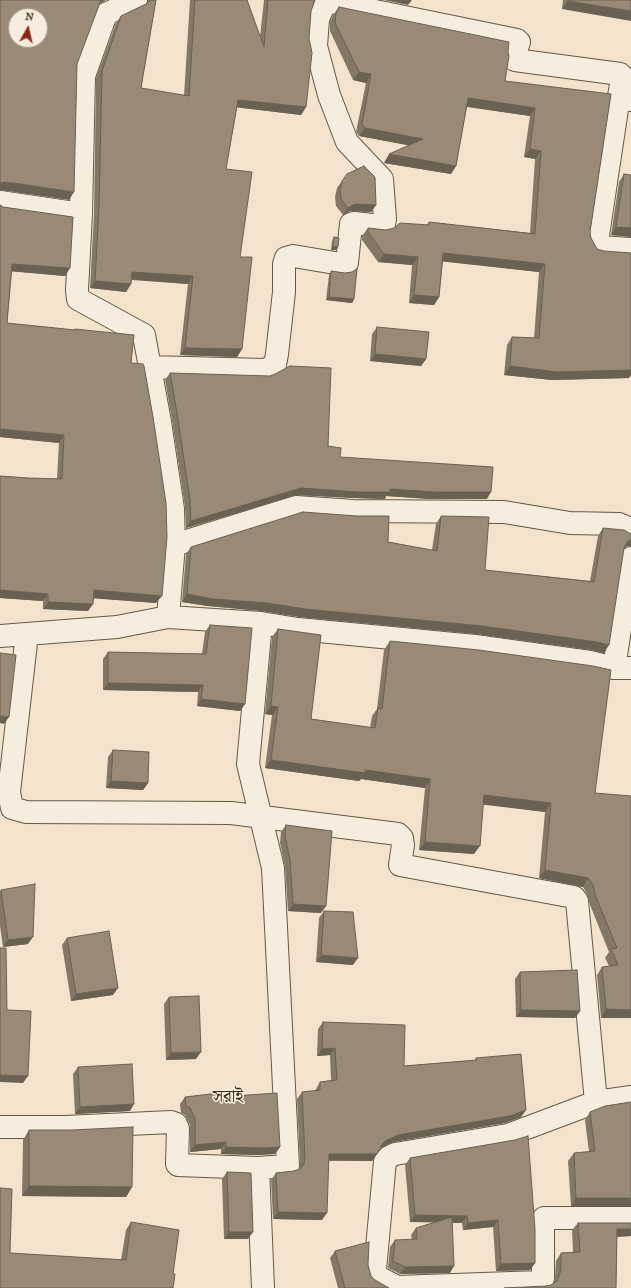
<!DOCTYPE html>
<html>
<head>
<meta charset="utf-8">
<style>
  body { margin:0 }
  #map { position:relative; width:631px; height:1288px; overflow:hidden; background:#f3e3cc; font-family:"IM FELL French Canon",serif }
  canvas { display:block }
  .north { position:absolute; left:8px; top:8px; width:40px; height:40px; box-sizing:border-box; background:#f7edde; border:1px solid #a99f8f; border-radius:50%; rotate:8deg; font-size:11px; font-weight:700; line-height:16px; text-align:center; color:#352919 }
  .north::after { content:''; display:block; margin:auto; width:14px; height:18px; background:#8f2418; clip-path:polygon(50% 0,100% 100%,50% 72%,0 100%) }
</style>
</head>
<body>
<div id="map">
<canvas width="631" height="1288"></canvas>
<div class="north">N</div>
</div>
<script>
const ctx = document.querySelector('canvas').getContext('2d');
ctx.lineJoin = 'round';
const poly = rows => new Path2D(rows.map(r => 'M' + r).join(''));
function strokePath(path, color, width, dash) { ctx.strokeStyle = color; ctx.lineWidth = width; ctx.lineCap = dash ? 'butt' : 'round'; ctx.setLineDash(dash || []); ctx.stroke(path); }
function fillPath(path, color) { ctx.fillStyle = color; ctx.fill(path, 'evenodd'); }
function drawText(font, color, halo, rows, align = 'center') {
  ctx.font = font + ' "IM FELL French Canon","Noto Serif Bengali",serif'; ctx.lineWidth = 3; ctx.setLineDash([]); ctx.textBaseline = 'middle'; ctx.strokeStyle = halo; ctx.fillStyle = color; for (const [text, x, y, turn = 0] of rows) {
    ctx.save(); ctx.translate(x, y); ctx.rotate((+turn || 0) * Math.PI / 180); ctx.textAlign = isNaN(turn) ? turn : align; if (halo) ctx.strokeText(text, 0, 0); ctx.fillText(text, 0, 0); ctx.restore();
  }
}
const minor = poly([
  [326,1,517,40,519,42,514,57,515,60,620,74,622,76,622,79,619,96,631,100],
  [619,96,597,242,599,247,631,249],
  [0,202,81,214],
  [149,367,265,370,275,365,277,354,284,292,284,264,286,258,293,256,341,264,347,263,351,224,354,223,381,226,384,224,385,219,382,179,347,142,329,95,316,46,318,19,326,0],
  [174,545,296,507,353,511,504,512,570,523,619,524,630,529,631,531],
  [168,617,261,623,298,629,475,646,590,662,614,668,631,668],
  [261,623,248,764,273,868,288,1166,258,1168,263,1288],
  [27,634,9,792,12,808,26,812,231,813,398,834,402,838,403,845,400,865,574,897,577,901,596,1102],
  [0,636,117,627,168,617,174,545,173,509,160,422,144,335,78,299,77,290,81,214,84,76,106,14,136,0],
  [614,668,631,558],
  [0,1127,65,1127,171,1122,176,1124,178,1129,177,1164,178,1165,258,1168],
  [397,1287,376,1276,375,1270,385,1161,389,1157,395,1154,508,1135,596,1102,631,1097],
  [397,1288,397,1287,540,1282,542,1281,543,1278,543,1219,544,1218,631,1218]
]);
const wall = poly([
  [148,0,156,0,141,88,184,96,190,0,247,0,260,37,264,0,315,0,311,11,309,38,306,107,301,115,237,107,226,169,240,257,242,349,237,357,180,355,188,284,131,280,131,284,126,292,90,288,94,214,96,78,116,23,121,16,146,4,148,3],
  [563,0,631,0,562,9],
  [339,7,505,81,611,94,590,232,591,238,629,378,552,380,504,375,507,345,512,337,534,338,539,272,443,261,439,297,434,305,409,303,412,265,378,262,362,240,362,236,368,228,386,230,427,225,429,222,530,233,535,159,524,157,530,116,467,107,456,166,451,174,384,163,409,145,359,136,356,132,366,83,353,80,330,31,330,22,333,15],
  [624,174,631,237,611,235,619,182],
  [342,181,376,205,371,212,350,211,343,215,336,206,335,197,337,188],
  [0,205,70,268,65,276,12,271,7,323,74,330,75,329,131,363,156,603,94,598,93,604,88,611,43,609,43,601,0,598,0,476,28,478,57,479,59,443,0,437],
  [334,237,336,250,331,250,332,241],
  [331,271,354,299,352,303,326,300,329,275],
  [377,327,426,359,421,366,370,361,372,334],
  [170,373,328,446,340,457,487,499,430,499,386,496,385,499,353,498,297,495,186,528,185,507,172,420,165,380],
  [441,516,485,570,590,581,598,536,603,528,627,546,624,548,604,653,592,650,476,634,300,617,262,611,208,606,182,602,186,554,191,547,388,542,432,550,436,524],
  [210,625,245,704,240,711,197,706,198,692,103,690,103,659,108,652,202,654,205,632],
  [278,629,311,719,370,728,372,716,377,709,384,650,390,641,595,793,631,1018,601,1018,597,975,602,967,609,966,605,958,609,952,590,905,587,894,583,887,539,878,545,812,483,804,474,854,419,850,425,788,361,779,359,781,265,768,272,715,265,714,272,637],
  [113,750,148,783,143,790,106,788,108,757],
  [286,825,321,913,288,911,285,867,280,843,281,832],
  [1,890,28,944,3,947,0,926,0,891],
  [324,911,353,965,316,962,319,918],
  [67,938,113,995,71,1001,62,945],
  [520,972,580,1011,575,1018,516,1017,515,979],
  [169,997,196,1059,166,1060,164,1004],
  [323,1022,404,1066,475,1060,476,1058,526,1110,521,1117,505,1123,393,1142,380,1148,377,1154,372,1161,328,1161,322,1220,273,1219,271,1180,276,1173,294,1171,300,1169,300,1165,297,1099,302,1092,315,1091,316,1089,320,1082,331,1080,330,1055,317,1056,318,1029],
  [78,1067,130,1111,75,1114,73,1074],
  [185,1097,219,1097,280,1147,275,1154,258,1155,221,1154,221,1149,190,1152,190,1125,185,1115,181,1113,180,1104],
  [590,1112,631,1206,571,1206,568,1161,574,1153,589,1152,585,1120],
  [29,1130,132,1187,126,1197,22,1196,23,1140],
  [515,1140,535,1263,530,1270,496,1271,493,1227,463,1230,462,1223,452,1223,450,1273,400,1274,388,1268,390,1247,395,1240,412,1240,411,1235,416,1228,435,1222,410,1222,405,1165,410,1158],
  [227,1172,248,1239,224,1239,222,1179],
  [131,1222,173,1274,10,1253,121,1260,126,1230],
  [578,1223,631,1236,617,1237,616,1288,546,1286,551,1285,553,1284,555,1278,556,1261,561,1253,573,1252,572,1230],
  [335,1251,368,1265,371,1276,375,1280,389,1288,338,1288,330,1258]
]);
const shadedWall = poly([
  [101,0,106,0,101,3,97,6],
  [384,0,412,0,408,5],
  [568,1,631,11,631,21,562,9],
  [359,72,371,74,366,83,353,80],
  [468,98,535,108,530,116,463,106],
  [238,100,306,107,301,115,233,107],
  [365,128,423,139,417,147,359,136],
  [530,149,541,151,535,159,524,157],
  [389,154,456,166,451,174,384,163],
  [7,182,74,192,69,200,0,190,0,183],
  [355,204,376,205,371,212,350,211,343,215,348,208],
  [616,227,631,228,631,237,611,235],
  [333,246,338,247,336,250,331,250],
  [443,253,545,264,539,272,438,261],
  [384,254,418,257,412,265,378,262],
  [12,264,70,268,65,276,7,271],
  [132,272,193,276,188,284,127,279],
  [95,281,131,284,126,292,90,288],
  [414,295,439,297,434,305,409,303],
  [329,297,354,299,352,303,326,300],
  [185,348,242,349,237,357,180,355],
  [375,354,426,359,421,366,370,361],
  [510,366,631,370,631,375,629,378,552,380,504,375],
  [0,429,64,435,59,443,0,437],
  [301,488,390,489,491,492,487,499,430,499,386,496,385,499,353,498,297,495,186,528,191,521],
  [631,539,631,546,627,546,622,550,627,542],
  [0,590,48,594,43,601,0,598],
  [94,590,162,596,156,603,89,598],
  [187,594,482,626,597,642,609,645,604,653,592,650,476,634,300,617,262,611,208,606,182,602],
  [48,602,93,604,88,611,43,609],
  [108,683,203,685,198,692,103,690],
  [201,699,245,704,240,711,197,706],
  [271,706,278,707,272,715,265,714],
  [0,716,9,717,4,724,0,723],
  [271,760,365,770,430,779,425,788,361,779,359,781,265,768],
  [111,781,148,783,143,790,106,788],
  [484,795,551,803,545,812,478,804],
  [425,842,480,846,474,854,419,850],
  [545,870,588,878,583,887,539,878],
  [293,904,326,906,321,913,288,911],
  [33,937,28,944,3,947,8,940],
  [321,955,358,958,353,965,316,962],
  [118,988,113,995,71,1001,76,994],
  [606,1009,631,1010,631,1018,601,1018],
  [521,1010,580,1011,575,1018,516,1017],
  [335,1048,330,1055,317,1056,322,1049],
  [201,1052,196,1059,166,1060,171,1053],
  [0,1075,28,1076,23,1083,0,1082],
  [134,1104,130,1111,75,1114,80,1107],
  [526,1110,521,1117,505,1123,393,1142,380,1148,376,1153,381,1146,385,1141,398,1135],
  [226,1142,221,1149,190,1152,195,1145],
  [226,1147,280,1147,275,1154,258,1155,221,1154],
  [329,1154,377,1154,372,1161,324,1160],
  [29,1186,132,1187,126,1197,22,1196],
  [576,1198,631,1198,631,1206,571,1206],
  [278,1212,327,1213,322,1220,273,1219],
  [415,1215,467,1216,462,1223,410,1222],
  [498,1220,493,1227,463,1230,468,1223],
  [617,1229,631,1229,631,1236,611,1237],
  [229,1232,253,1232,248,1239,224,1239],
  [535,1263,530,1270,496,1271,501,1264],
  [454,1266,450,1273,400,1274,405,1267]
]);
const building = poly([
  [0,0,101,0,77,64,74,192,7,182,0,183,0,0],
  [16,16,40,16,40,40,16,40,16,16],
  [151,0,156,0,141,88,189,96,195,0,247,0,264,47,268,0,315,0,311,11,309,38,312,53,306,107,238,100,226,169,252,172,240,257,252,257,242,349,185,348,193,276,132,272,131,284,95,281,99,207,102,71,121,16,146,4,151,0],
  [568,0,631,0,631,11,568,1,568,0],
  [339,7,509,42,508,52,509,56,505,81,611,94,590,232,591,238,597,249,604,251,631,253,631,370,557,372,510,366,512,337,539,338,545,264,443,253,439,297,414,295,418,257,384,254,368,232,368,228,386,230,394,228,400,223,429,225,429,222,535,234,541,151,530,149,535,108,468,98,456,166,389,154,423,139,365,128,362,124,371,74,359,72,335,23,336,14,339,7],
  [364,166,375,177,376,205,355,204,348,208,341,199,340,190,342,181,347,174,364,166],
  [624,174,631,175,631,228,616,227,624,174],
  [0,205,3,207,73,217,70,268,12,264,7,323,75,330,75,329,134,335,131,363,143,364,144,366,153,417,166,503,167,537,162,596,94,590,93,604,48,602,48,594,0,590,0,476,28,478,62,479,64,435,0,429,0,205],
  [334,237,339,238,338,247,333,246,334,237],
  [357,269,354,299,329,297,331,271,345,273,352,272,357,269],
  [377,327,429,332,426,359,375,354,377,327],
  [290,366,331,368,328,446,341,448,340,457,493,467,491,492,435,492,390,489,390,492,358,492,301,488,191,521,190,500,177,413,170,373,270,376,275,374,290,366],
  [303,512,357,516,389,516,388,542,437,551,441,516,489,517,485,570,594,582,603,528,624,530,631,534,631,539,627,542,624,548,609,645,597,642,482,626,305,609,267,603,213,599,187,594,191,547,303,512],
  [210,625,252,628,245,704,201,699,203,685,108,683,108,652,206,654,210,625],
  [278,629,321,635,311,719,375,728,378,708,382,709,390,641,479,650,593,666,611,670,595,793,631,796,631,1010,606,1009,602,967,618,965,611,949,617,948,596,897,593,885,588,878,545,870,551,803,484,795,480,846,425,842,430,779,365,770,365,773,271,760,278,707,271,706,278,629],
  [0,653,16,655,9,717,0,716,0,653],
  [113,750,149,752,148,783,111,781,113,750],
  [286,825,332,831,326,906,293,904,290,860,285,836,286,825],
  [35,884,33,937,8,940,1,890,35,884],
  [324,911,353,912,358,958,321,955,324,911],
  [109,931,118,988,76,994,67,938,109,931],
  [0,948,6,948,7,1010,31,1011,28,1076,0,1075,0,948],
  [577,970,580,1011,521,1010,520,972,577,970],
  [199,996,201,1052,171,1053,169,997,199,996],
  [323,1022,405,1025,404,1066,477,1060,476,1058,521,1054,526,1110,510,1116,398,1135,385,1141,381,1146,377,1154,329,1154,327,1213,278,1212,276,1173,294,1171,300,1169,304,1164,305,1158,302,1092,320,1090,320,1082,337,1080,335,1048,322,1049,323,1022],
  [132,1064,134,1104,80,1107,78,1067,132,1064],
  [219,1093,219,1097,277,1093,280,1147,263,1148,226,1147,226,1142,195,1145,195,1118,190,1108,186,1106,185,1097,219,1093],
  [631,1102,631,1198,576,1198,574,1153,595,1151,590,1112,605,1106,631,1102],
  [133,1127,132,1187,29,1186,29,1130,72,1130,133,1127],
  [528,1136,535,1229,535,1263,501,1264,498,1220,468,1223,467,1216,415,1215,410,1158,515,1140,528,1136],
  [227,1172,251,1173,253,1232,229,1232,227,1172],
  [0,1188,12,1189,10,1253,126,1260,131,1222,179,1230,173,1274,175,1274,173,1288,0,1288,0,1188],
  [452,1217,454,1266,405,1267,393,1261,395,1240,417,1239,416,1228,452,1217],
  [578,1223,631,1223,631,1229,617,1229,616,1288,504,1288,546,1286,551,1285,557,1281,561,1270,561,1253,580,1252,578,1223],
  [369,1242,368,1265,371,1276,375,1280,389,1288,345,1288,335,1251,369,1242]
]);
const quarterNames = [
  ["সরাই",228,1098]
];
strokePath(minor, '#645846', 24);
strokePath(minor, '#f7edde', 22);
fillPath(wall, '#837765');
fillPath(shadedWall, '#6a6153');
fillPath(building, '#988a76');
strokePath(building, '#6a6153', 1);
drawText('17px', '#352919', '#f7edde', quarterNames);
</script>
</body>
</html>
